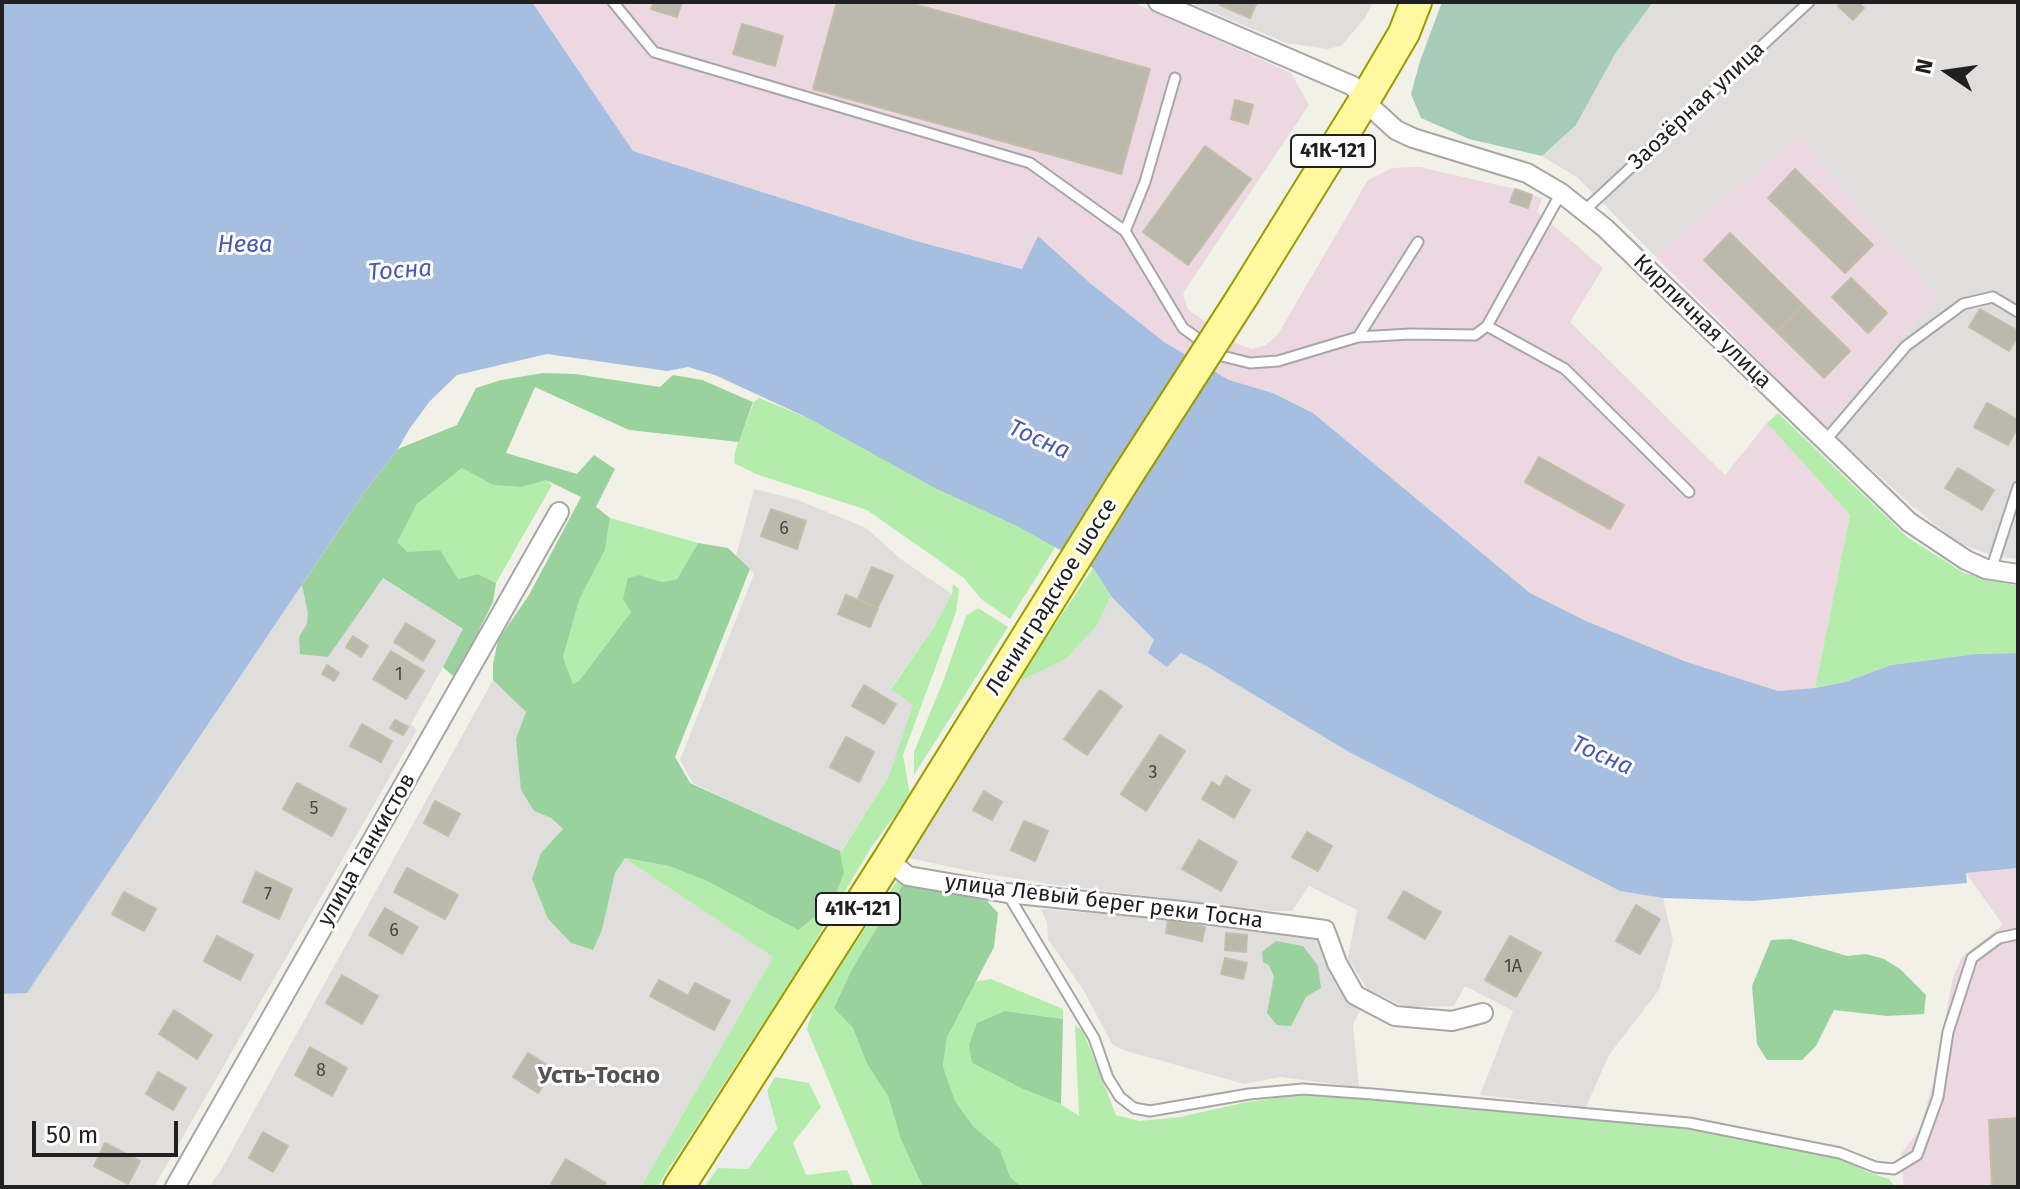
<!DOCTYPE html>
<html>
<head>
<meta charset="utf-8">
<style>
  body { margin:0 }
  #map { position:relative; width:2020px; height:1189px; overflow:hidden; background:#f1f1e7; font-family:"Fira Sans",sans-serif }
  canvas { display:block }
  .frame { position:absolute; inset:0; border:4px solid #202020; pointer-events:none }
  .north { position:absolute; left:1908px; top:32px; width:80px; height:80px; -webkit-text-stroke:6px #fff; paint-order:stroke; rotate:283deg; font-size:22px; font-weight:700; line-height:32px; text-align:center; color:#202020 }
  .north::after { content:''; display:block; margin:auto; width:28px; height:36px; background:#202020; clip-path:polygon(50% 0,100% 100%,50% 72%,0 100%) }
  .scale { position:absolute; left:32px; top:1121px; width:146px; height:36px; box-sizing:border-box; border:4px solid #202020; border-top:0; padding-left:10px; font-size:24px; line-height:28px; white-space:nowrap; color:#202020; -webkit-text-stroke:6px #fff; paint-order:stroke }
</style>
</head>
<body>
<div id="map">
<canvas width="2020" height="1189"></canvas>
<div class="frame"></div>
<div class="north">N</div>
<div class="scale">50 m</div>
</div>
<script>
const ctx = document.querySelector('canvas').getContext('2d');
ctx.lineJoin = 'round';
function fillPath(path, color) { ctx.fillStyle = color; ctx.fill(path, 'evenodd'); }
const poly = rows => new Path2D(rows.map(r => 'M' + r).join(''));
function strokePath(path, color, width, dash) { ctx.strokeStyle = color; ctx.lineWidth = width; ctx.lineCap = dash ? 'butt' : 'round'; ctx.setLineDash(dash || []); ctx.stroke(path); }
function drawText(font, color, halo, rows, align = 'center') {
  ctx.font = font + ' "Fira Sans",sans-serif'; ctx.lineWidth = 6; ctx.setLineDash([]); ctx.textBaseline = 'middle'; ctx.strokeStyle = halo; ctx.fillStyle = color; for (const [text, x, y, turn = 0] of rows) {
    ctx.save(); ctx.translate(x, y); ctx.rotate((+turn || 0) * Math.PI / 180); ctx.textAlign = isNaN(turn) ? turn : align; if (halo) ctx.strokeText(text, 0, 0); ctx.fillText(text, 0, 0); ctx.restore();
  }
}
const residential = poly([
  [1188,2,1373,2,1365,18,1341,46,1327,49,1286,43],
  [1653,2,2018,2,2018,559,1994,556,1958,543,1911,505,1824,426,1938,298,1799,138,1654,255,1578,178,1542,156,1576,125,1615,54],
  [754,489,798,500,866,528,902,560,952,594,934,627,891,688,914,705,889,776,840,853,693,783,680,760,754,574,736,556],
  [329,544,464,630,411,724,417,730,154,1187,2,1187,2,994,27,992],
  [1111,596,1154,640,1167,667,1181,653,1232,679,1349,752,1620,891,1663,898,1673,941,1659,990,1609,1055,1586,1107,1480,1095,1513,1011,1465,986,1454,1006,1406,1007,1368,990,1348,959,1357,910,1309,886,1292,911,1273,911,1057,885,975,872,909,858,1016,683,1066,659,1096,625],
  [493,680,526,712,522,724,534,811,551,818,563,830,541,853,548,919,571,943,592,950,602,930,615,873,624,858,773,957,641,1187,209,1187,221,1170],
  [1041,909,1149,918,1317,940,1343,993,1361,1008,1353,1025,1359,1087,1280,1077,1244,1084,1123,1050,1112,1044,1084,991,1048,939,1047,923]
]);
const industrial = poly([
  [532,2,1132,2,1291,73,1309,105,1183,293,1188,310,1240,345,1252,349,1266,345,1278,334,1368,180,1392,168,1420,167,1515,189,1542,198,1537,212,1603,268,1570,322,1725,475,1767,423,1850,515,1815,688,1778,691,1684,661,1586,621,1530,593,1313,413,1273,393,1229,380,1164,342,1090,283,1038,237,1023,269,916,241,633,151],
  [1799,137,1938,298,1824,426,1654,255],
  [2018,868,2018,1187,1904,1187,1901,1154,1920,1129,1933,1082,1953,977,1962,957,2003,925,1966,873]
]);
const grass = poly([
  [759,398,810,419,1056,546,1010,619,981,599,964,578,867,510,756,474,734,463,735,452,754,402],
  [1778,413,1907,537,1964,573,2018,586,2018,653,1976,654,1891,665,1845,682,1815,688,1850,515,1767,423],
  [462,468,493,485,521,487,546,479,552,485,496,583,478,574,458,579,408,552,396,541,417,504],
  [610,518,698,543,677,579,662,582,640,575,631,612,579,681,573,684,563,657,580,598,605,550],
  [1093,568,1111,596,1097,625,1066,659,1016,683],
  [953,584,959,589,956,612,903,755,910,795,872,846,800,966,657,1187,641,1187,773,957,624,858,669,866,707,881,798,930,816,916,837,891,843,873,840,851,841,852,889,776,913,705,891,689,934,627,952,594],
  [978,608,1008,627,914,775,914,752,944,679,966,616],
  [899,878,904,883,852,969,835,1008,853,1028,867,1064,888,1096,901,1140,923,1187,873,1187,807,1029,816,1002],
  [991,979,1063,1009,1063,1019,1005,1011,972,1063,1023,1089,1061,1104,1079,1116,1075,1025,1083,1031,1116,1115,1139,1121,1180,1117,1247,1102,1298,1095,1556,1111,1689,1128,1843,1158,1867,1172,1889,1179,1895,1187,1022,1187,1010,1177,1000,1149,974,1127,955,1101,943,1066,947,1037,974,982],
  [775,1077,809,1083,821,1107,793,1143,806,1175,847,1170,854,1187,704,1187,718,1168,777,1129,767,1091]
]);
const forest = poly([
  [543,373,575,374,660,387,673,375,702,380,753,402,739,442,629,430,535,387,506,453,577,474,594,455,615,469,596,507,610,518,605,550,580,598,563,657,573,684,579,681,631,612,623,599,628,578,640,575,662,582,677,579,698,543,728,548,750,569,675,757,690,783,840,851,844,873,837,891,816,916,798,930,707,881,669,866,625,858,615,873,602,930,593,950,571,943,548,919,532,879,541,853,563,829,551,818,534,811,521,790,516,739,526,712,493,680,493,664,498,640,529,595,581,497,546,480,521,487,493,485,462,468,417,504,397,542,408,552,440,550,458,579,478,574,496,583,493,602,455,678,443,667,463,629,383,578,328,657,300,654,299,637,307,624,308,613,302,585,363,494,398,449,457,425,476,388,501,380],
  [904,883,940,887,987,901,998,913,994,947,947,1037,943,1066,955,1101,974,1127,1000,1149,1010,1177,1022,1187,923,1187,901,1140,888,1096,867,1064,853,1028,834,1008,852,969],
  [1791,939,1847,956,1866,954,1884,959,1900,969,1926,995,1924,1014,1887,1016,1834,1010,1816,1046,1802,1060,1767,1060,1757,1044,1752,986,1771,940],
  [1276,941,1303,946,1318,966,1321,988,1306,997,1291,1026,1277,1025,1267,1013,1274,977,1269,965,1263,962,1262,952],
  [1005,1011,1063,1019,1061,1104,1023,1089,972,1063,969,1045,977,1023]
]);
const cemetery = poly([
  [1442,2,1653,2,1615,54,1576,125,1542,156,1469,139,1421,118,1411,94,1420,61]
]);
const parking = poly([
  [757,1086,767,1091,777,1129,748,1169,718,1168,708,1182]
]);
const water = poly([
  [2,2,532,2,633,151,916,241,1022,269,1038,236,1090,283,1164,342,1229,380,1273,393,1313,413,1530,593,1586,621,1684,661,1778,691,1815,688,1845,682,1891,665,1976,654,2018,653,2018,868,1966,873,1967,883,1752,901,1663,898,1620,891,1349,752,1208,667,1181,653,1167,667,1148,653,1154,640,1111,596,1093,568,1017,526,933,487,810,419,715,375,688,367,667,371,547,354,457,375,430,401,410,428,398,449,363,494,27,993,2,994]
]);
const building = poly([
  [654,2,682,2,677,17,651,9,654,2],
  [837,2,906,2,1150,69,1121,174,813,89,837,2],
  [1221,2,1257,2,1250,18,1220,5,1221,2],
  [1842,2,1858,2,1864,8,1853,20,1838,6,1842,2],
  [742,24,783,36,775,66,733,54,742,24],
  [1235,100,1253,105,1248,124,1231,119,1235,100],
  [1205,146,1251,179,1188,265,1143,232,1205,146],
  [1795,169,1873,245,1845,273,1768,198,1795,169],
  [1515,189,1532,195,1528,208,1510,202,1515,189],
  [1730,233,1803,305,1777,332,1704,260,1730,233],
  [1851,278,1887,313,1868,333,1832,297,1851,278],
  [1803,305,1850,351,1824,378,1777,332,1803,305],
  [1980,309,2018,331,2018,336,2009,351,1969,327,1980,309],
  [1987,403,2018,420,2018,427,2008,445,1974,427,1987,403],
  [1539,457,1624,505,1610,529,1525,482,1539,457],
  [1958,468,1994,490,1982,510,1945,488,1958,468],
  [771,509,806,521,797,549,761,536,771,509],
  [872,567,893,576,878,607,858,599,872,567],
  [846,595,878,608,870,627,838,614,846,595],
  [406,623,435,641,423,661,394,642,406,623],
  [353,636,368,646,361,657,346,647,353,636],
  [391,651,424,671,406,699,373,679,391,651],
  [327,665,339,673,334,681,322,674,327,665],
  [864,685,896,704,884,724,852,706,864,685],
  [1100,690,1122,706,1087,755,1064,739,1100,690],
  [395,720,408,727,403,735,390,728,395,720],
  [362,724,392,741,381,762,350,746,362,724],
  [1160,735,1185,751,1146,811,1121,794,1160,735],
  [846,737,874,752,859,782,830,767,846,737],
  [1226,776,1250,790,1234,818,1202,799,1212,782,1220,787,1226,776],
  [297,783,346,809,332,836,283,809,297,783],
  [984,791,1002,802,992,820,973,810,984,791],
  [435,801,460,814,448,836,424,823,435,801],
  [1024,821,1048,831,1035,861,1011,850,1024,821],
  [1307,832,1332,846,1318,871,1292,857,1307,832],
  [1199,840,1237,862,1221,891,1182,869,1199,840],
  [407,868,458,895,445,919,394,892,407,868],
  [256,872,292,889,279,919,243,902,256,872],
  [1404,891,1441,912,1425,939,1388,918,1404,891],
  [124,892,156,909,144,931,112,914,124,892],
  [1636,905,1660,919,1640,954,1616,941,1636,905],
  [385,908,418,927,402,954,369,935,385,908],
  [1168,919,1205,927,1202,941,1166,933,1168,919],
  [1226,933,1247,935,1246,952,1225,950,1226,933],
  [217,936,253,955,240,980,204,961,217,936],
  [1510,936,1541,953,1516,997,1485,980,1510,936],
  [1225,958,1247,963,1243,979,1221,974,1225,958],
  [342,975,378,996,362,1024,326,1003,342,975],
  [659,980,688,996,695,983,730,1001,714,1030,650,996,659,980],
  [174,1010,212,1035,197,1059,159,1034,174,1010],
  [310,1047,347,1068,332,1096,295,1075,310,1047],
  [528,1053,553,1069,538,1093,513,1077,528,1053],
  [158,1072,186,1088,173,1110,146,1094,158,1072],
  [2018,1118,2018,1187,1992,1187,1989,1120,2018,1118],
  [263,1132,288,1146,273,1172,249,1158,263,1132],
  [105,1143,140,1161,128,1184,94,1166,105,1143],
  [566,1159,606,1183,603,1187,556,1187,551,1184,566,1159]
]);
const service = poly([
  [613,2,654,52,1030,163,1125,231,1183,328,1222,356,1250,363,1278,361,1358,337,1411,334,1475,335,1487,326,1561,193],
  [1585,210,1809,2],
  [1125,231,1145,182,1175,78],
  [1487,326,1565,369,1689,492],
  [1358,337,1418,242],
  [1825,441,1906,346,1963,304,1993,297,2018,312],
  [1991,570,2018,487],
  [1007,893,1094,1038,1108,1078,1120,1097,1134,1108,1150,1111,1249,1094,1303,1089,1372,1094,1689,1123,1840,1153,1875,1167,1894,1169,1917,1155,1938,1097,1948,1032,1972,958,1999,938,2018,934]
]);
const minor = poly([
  [1158,2,1353,86,1364,101,1396,130,1413,138,1527,173,1561,193,1605,228,1909,522,1966,560,1986,569,2018,574],
  [888,860,908,876,1007,893,1182,911,1325,930,1337,963,1355,995,1395,1016,1452,1021,1483,1013],
  [175,1187,559,512]
]);
const primary = poly([
  [1243,296,1364,101,1404,33,1416,2],
  [679,1187,888,860,1122,484]
]);
const primaryBridge = poly([
  [1122,484,1243,296]
]);
const numberNames = [
  ["6",784,529],
  ["1",399,675],
  ["3",1153,773],
  ["5",314,809],
  ["7",268,895],
  ["6",394,931],
  ["1А",1513,967],
  ["8",321,1071]
];
const shields = [
  [1333,151,84],
  [858,909,84]
];
const shieldNames = [
  ["41К-121",1333,151],
  ["41К-121",858,909]
];
const streetNames = [
  ["Заозёрная улица",1697,106,-43],
  ["Кирпичная улица",1702,322,44],
  ["Ленинградское шоссе",1052,597,-58],
  ["улица Танкистов",367,850,-60],
  ["улица Левый берег реки Тосна",1104,902,7]
];
const waterNames = [
  ["Нева",245,245],
  ["Тосна",400,271,-4],
  ["Тосна",1039,440,24],
  ["Тосна",1602,756,24]
];
const neighbourhoodNames = [
  ["Усть-Тосно",599,1076]
];
fillPath(residential, '#dfdedd');
fillPath(industrial, '#ebd8e1');
fillPath(grass, '#b4edab');
fillPath(forest, '#9ad29d');
fillPath(cemetery, '#a7cbb9');
fillPath(parking, '#ececec');
fillPath(water, '#a6bee0');
fillPath(building, '#bbb8ac');
strokePath(building, '#c4bea8', 2);
strokePath(service, '#a7a7a7', 13);
strokePath(minor, '#a7a7a7', 22);
strokePath(primary, '#999d00', 34);
strokePath(service, '#fff', 9);
strokePath(minor, '#fff', 18);
strokePath(primary, '#fff89e', 30);
strokePath(primaryBridge, '#999d00', 34, []);
strokePath(primaryBridge, '#fff89e', 30);
drawText('18px', '#474643', null, numberNames);
for (const [x, y, w] of shields) { const box = new Path2D(); box.roundRect(x - w / 2, y - 16, w, 32, 6); ctx.fillStyle = '#fff'; ctx.fill(box); strokePath(box, '#202020', 2); }
drawText('bold 20px', '#202020', null, shieldNames);
drawText('22px', '#202020', '#fff', streetNames);
drawText('italic 24px', '#4858b5', '#fff', waterNames);
drawText('bold 24px', '#535353', '#fff', neighbourhoodNames);
</script>
</body>
</html>
